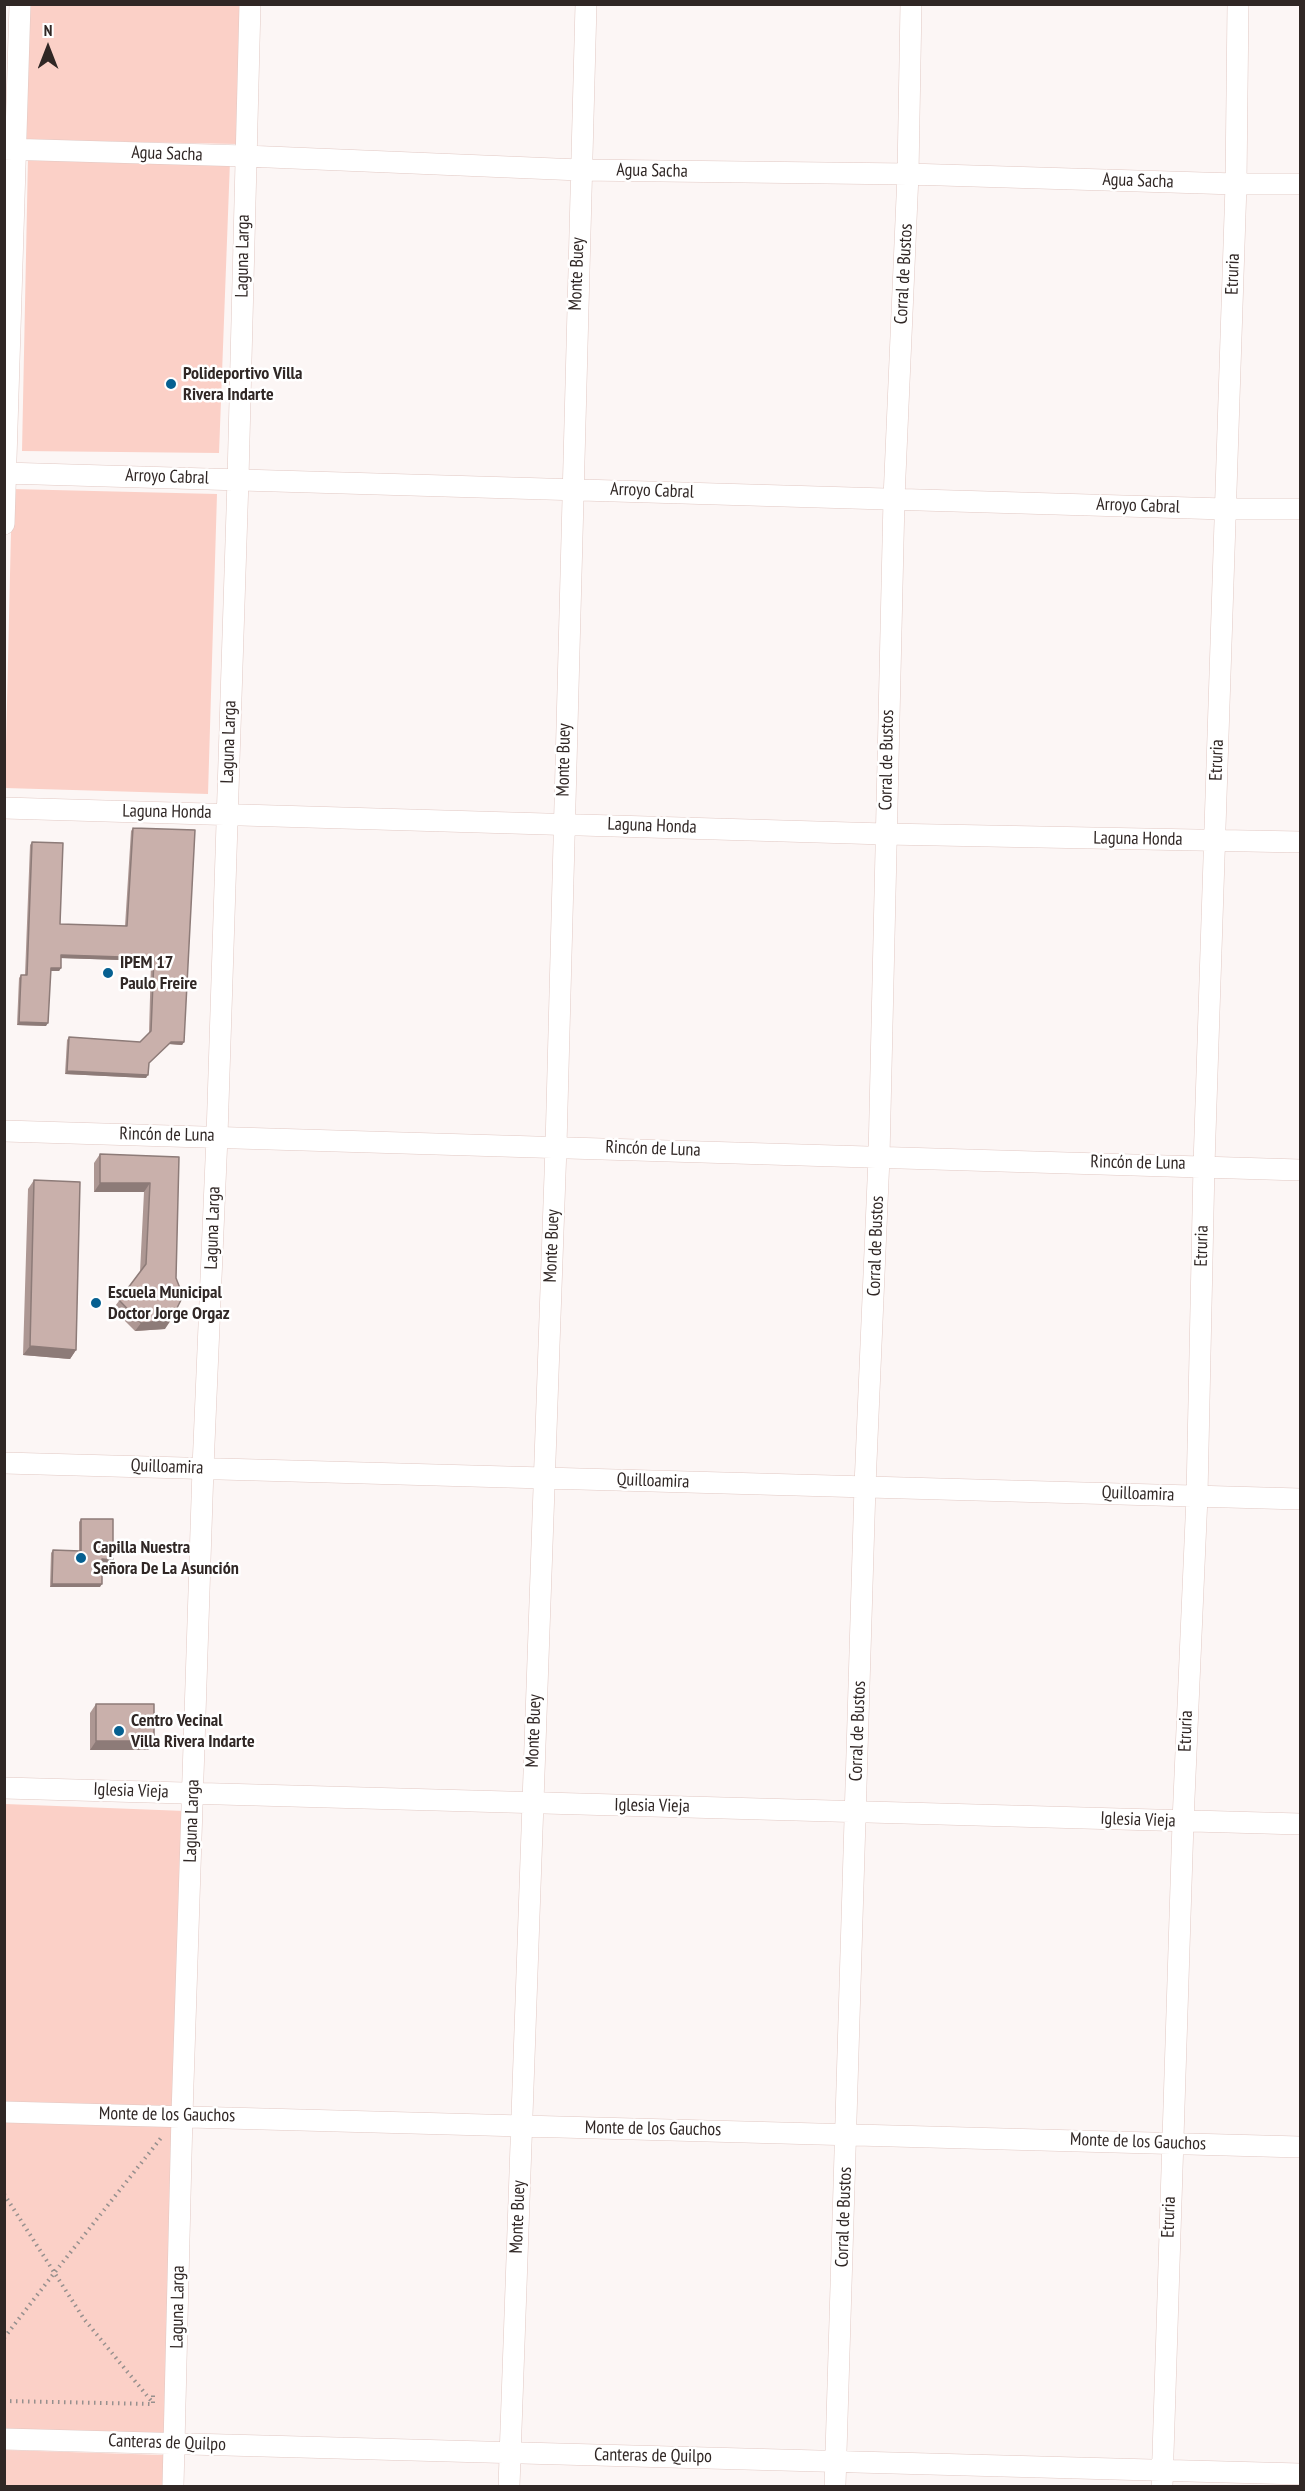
<!DOCTYPE html>
<html>
<head>
<meta charset="utf-8">
<style>
  body { margin:0 }
  #map { position:relative; width:1305px; height:2491px; overflow:hidden; background:#fcf6f5; font-family:"PT Sans Narrow",sans-serif }
  canvas { display:block }
  .frame { position:absolute; inset:0; border:6px solid #302725; pointer-events:none }
  .north { position:absolute; left:18px; top:18px; width:60px; height:60px; -webkit-text-stroke:4px #fff; paint-order:stroke; rotate:0deg; font-size:16px; font-weight:700; line-height:24px; text-align:center; color:#302725 }
  .north::after { content:''; display:block; margin:auto; width:21px; height:27px; background:#302725; clip-path:polygon(50% 0,100% 100%,50% 72%,0 100%) }
</style>
</head>
<body>
<div id="map">
<canvas width="1305" height="2491"></canvas>
<div class="frame"></div>
<div class="north">N</div>
</div>
<script>
const ctx = document.querySelector('canvas').getContext('2d');
ctx.lineJoin = 'round';
function fillPath(path, color) { ctx.fillStyle = color; ctx.fill(path, 'evenodd'); }
const poly = rows => new Path2D(rows.map(r => 'M' + r).join(''));
function strokePath(path, color, width, dash) { ctx.strokeStyle = color; ctx.lineWidth = width; ctx.lineCap = dash ? 'butt' : 'round'; ctx.setLineDash(dash || []); ctx.stroke(path); }
function drawText(font, color, halo, rows, align = 'center') {
  ctx.font = font + ' "PT Sans Narrow",sans-serif'; ctx.lineWidth = 5; ctx.setLineDash([]); ctx.textBaseline = 'middle'; ctx.strokeStyle = halo; ctx.fillStyle = color; for (const [text, x, y, turn = 0] of rows) {
    ctx.save(); ctx.translate(x, y); ctx.rotate((+turn || 0) * Math.PI / 180); ctx.textAlign = isNaN(turn) ? turn : align; if (halo) ctx.strokeText(text, 0, 0); ctx.fillText(text, 0, 0); ctx.restore();
  }
}
const green = poly([
  [30,5,242,5,237,144,25,140],
  [28,157,230,161,219,453,22,451],
  [12,489,217,494,208,794,5,788],
  [5,1804,185,1811,174,2110,5,2104],
  [5,2118,175,2125,164,2439,5,2433],
  [5,2450,164,2455,163,2486,5,2486]
]);
const path = poly([
  [4,2194,84,2319,153,2403],
  [4,2338,55,2272,161,2138],
  [4,2401,153,2404,153,2391]
]);
const minor = poly([
  [4,149,245,156,580,170,908,174,1236,184,1300,184],
  [4,473,1225,509,1300,509],
  [4,524,20,4],
  [4,808,885,834,1300,842],
  [4,1131,1300,1170],
  [4,1463,1300,1499],
  [4,1788,1300,1824],
  [4,2112,1300,2147],
  [4,2439,1300,2474],
  [173,2486,182,2115,203,1468,217,1136,238,479,250,4],
  [509,2486,556,1146,586,4],
  [835,2486,865,1486,879,1157,894,499,908,174,911,4],
  [1162,2486,1183,1822,1197,1496,1204,1165,1236,184,1238,4]
]);
const wall = poly([
  [133,828,184,1042,182,1045,169,1044,148,1064,146,1078,65,1074,67,1040,69,1037,140,1042,149,1033,151,961,61,958,61,968,59,971,51,971,46,1026,17,1025,19,978,21,975,25,975,30,845,32,842,60,924,125,926,131,831],
  [100,1154,179,1157,165,1329,135,1331,113,1309,140,1272,144,1192,94,1192,94,1163],
  [34,1180,76,1350,70,1359,23,1355,28,1189],
  [81,1519,113,1560,111,1563,102,1562,100,1587,50,1587,51,1553,53,1550,79,1551,79,1522],
  [96,1704,154,1741,148,1750,90,1750,90,1713]
]);
const shadedWall = poly([
  [61,955,154,958,151,961,59,958],
  [51,968,61,968,59,971,49,971],
  [19,1022,48,1023,46,1026,17,1025],
  [171,1042,184,1042,182,1045,169,1044,146,1066],
  [67,1071,148,1075,146,1078,65,1074],
  [100,1183,150,1183,144,1192,94,1192],
  [171,1320,165,1329,135,1331,141,1323],
  [30,1346,76,1350,70,1359,23,1355],
  [102,1559,113,1560,111,1563,100,1562],
  [52,1584,102,1584,100,1587,50,1587],
  [96,1741,154,1741,148,1750,90,1750]
]);
const building = poly([
  [133,828,195,830,184,1042,171,1042,149,1063,148,1075,67,1071,69,1037,140,1042,151,1031,154,958,61,955,61,968,51,968,48,1023,19,1022,21,975,27,975,32,842,63,843,60,924,127,926,133,828],
  [100,1154,179,1157,176,1278,183,1296,171,1320,141,1323,119,1300,146,1264,150,1183,100,1183,100,1154],
  [34,1180,80,1182,76,1350,30,1346,34,1180],
  [81,1519,113,1519,113,1560,102,1559,102,1584,52,1584,53,1550,81,1551,81,1519],
  [96,1704,154,1704,154,1741,96,1741,96,1704]
]);
const markers = [
  [171,384,6,"#066091"],
  [108,973,6,"#066091"],
  [96,1303,6,"#066091"],
  [81,1558,6,"#066091"],
  [119,1731,6,"#066091"]
];
const streetNames = [
  ["Agua Sacha",167,154,2],
  ["Agua Sacha",652,171,1],
  ["Agua Sacha",1138,181,2],
  ["Laguna Larga",243,256,-89],
  ["Monte Buey",577,274,-88],
  ["Corral de Bustos",904,274,-87],
  ["Etruria",1233,274,-88],
  ["Arroyo Cabral",167,477,2],
  ["Arroyo Cabral",652,491,2],
  ["Arroyo Cabral",1138,506,2],
  ["Laguna Larga",229,742,-88],
  ["Monte Buey",564,760,-89],
  ["Corral de Bustos",887,760,-89],
  ["Etruria",1217,760,-88],
  ["Laguna Honda",167,812,1],
  ["Laguna Honda",652,826,2],
  ["Laguna Honda",1138,839,1],
  ["Rincón de Luna",167,1135,1],
  ["Rincón de Luna",653,1149,2],
  ["Rincón de Luna",1138,1163,1],
  ["Laguna Larga",213,1228,-88],
  ["Monte Buey",552,1246,-88],
  ["Corral de Bustos",876,1246,-88],
  ["Etruria",1202,1246,-89],
  ["Quilloamira",167,1467,2],
  ["Quilloamira",653,1481,2],
  ["Quilloamira",1138,1494,2],
  ["Monte Buey",534,1731,-88],
  ["Corral de Bustos",858,1731,-88],
  ["Etruria",1186,1731,-88],
  ["Iglesia Vieja",131,1791,2],
  ["Iglesia Vieja",652,1806,1],
  ["Iglesia Vieja",1138,1820,2],
  ["Laguna Larga",192,1821,-88],
  ["Monte de los Gauchos",167,2115,1],
  ["Monte de los Gauchos",653,2129,1],
  ["Monte de los Gauchos",1138,2142,2],
  ["Monte Buey",518,2217,-88],
  ["Corral de Bustos",844,2217,-88],
  ["Etruria",1169,2217,-88],
  ["Laguna Larga",178,2307,-89],
  ["Canteras de Quilpo",167,2443,2],
  ["Canteras de Quilpo",653,2456,1]
];
const poiNames = [
  ["Polideportivo Villa",183,374],
  ["Rivera Indarte",183,395],
  ["IPEM 17",120,963],
  ["Paulo Freire",120,984],
  ["Escuela Municipal",108,1293],
  ["Doctor Jorge Orgaz",108,1314],
  ["Capilla Nuestra",93,1548],
  ["Señora De La Asunción",93,1569],
  ["Centro Vecinal",131,1721],
  ["Villa Rivera Indarte",131,1742]
];
fillPath(green, '#fbd0c7');
strokePath(minor, '#e1c8c3', 22);
strokePath(path, '#97908e', 4, [1.5, 4.5]);
strokePath(minor, '#fff', 21);
fillPath(wall, '#ad9793');
fillPath(shadedWall, '#8d7b78');
fillPath(building, '#c9b0ab');
strokePath(building, '#8d7b78', 1.5);
for (const [x, y, r, color] of markers) { const dot = new Path2D(); dot.arc(x, y, r, 0, 2 * Math.PI); ctx.fillStyle = color; ctx.fill(dot); strokePath(dot, '#fff', 2); }
drawText('18px', '#302725', '#fff', streetNames);
drawText('bold 18px', '#302725', '#fff', poiNames, 'left');
</script>
</body>
</html>
